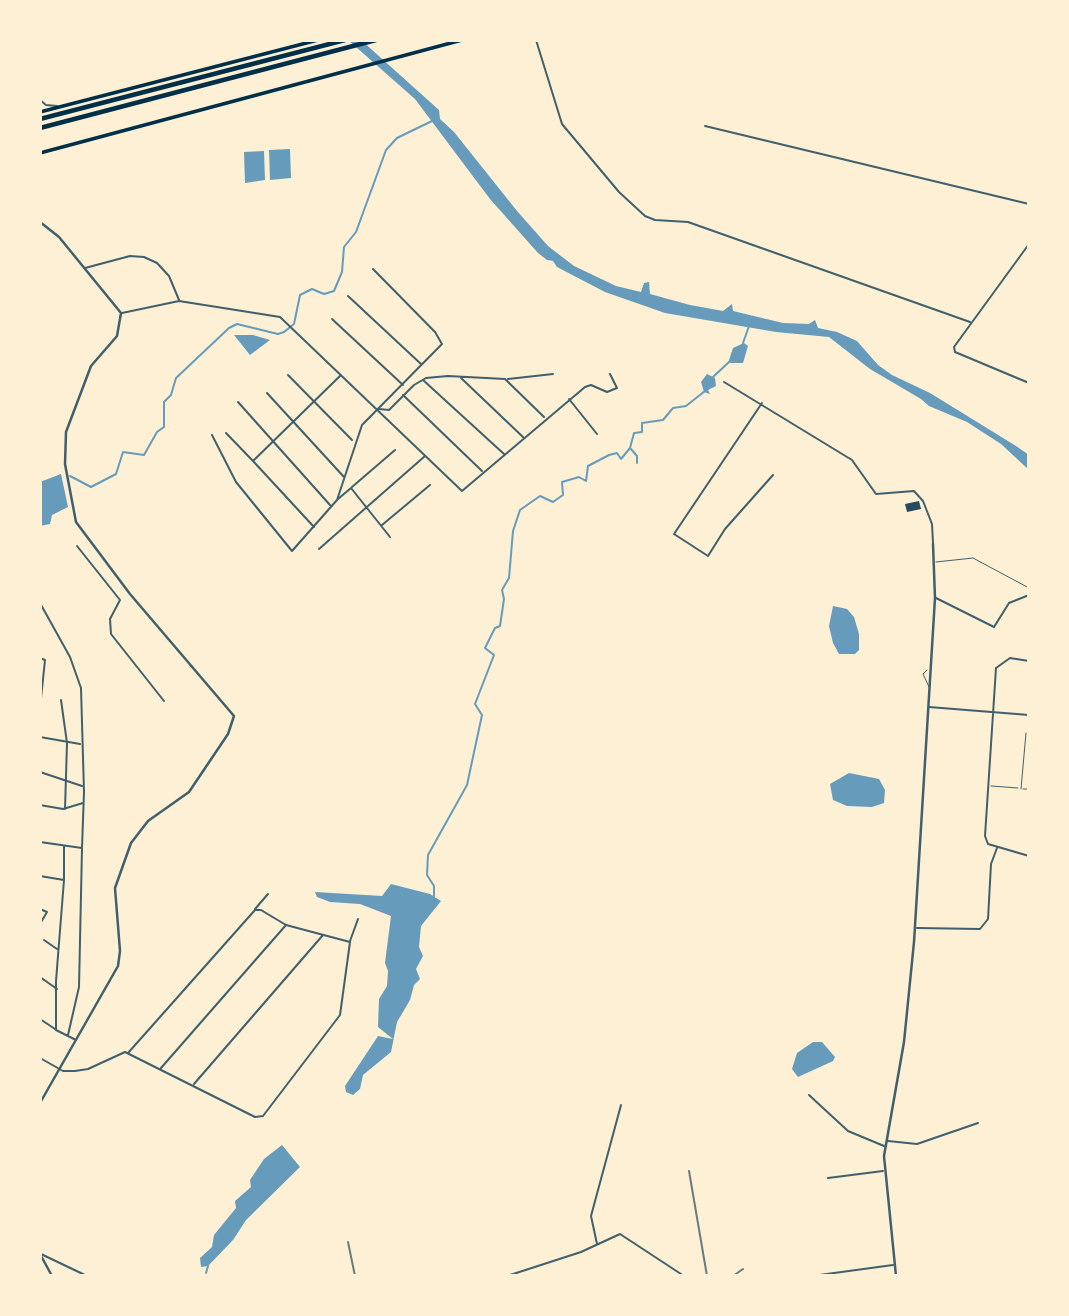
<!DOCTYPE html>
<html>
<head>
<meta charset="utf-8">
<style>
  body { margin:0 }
  #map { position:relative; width:1069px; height:1316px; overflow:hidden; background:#fdf0d5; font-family:Bitter,serif }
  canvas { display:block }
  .frame { position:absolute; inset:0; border:42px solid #fdf0d5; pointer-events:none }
</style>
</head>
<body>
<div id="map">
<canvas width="1069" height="1316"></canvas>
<div class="frame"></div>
</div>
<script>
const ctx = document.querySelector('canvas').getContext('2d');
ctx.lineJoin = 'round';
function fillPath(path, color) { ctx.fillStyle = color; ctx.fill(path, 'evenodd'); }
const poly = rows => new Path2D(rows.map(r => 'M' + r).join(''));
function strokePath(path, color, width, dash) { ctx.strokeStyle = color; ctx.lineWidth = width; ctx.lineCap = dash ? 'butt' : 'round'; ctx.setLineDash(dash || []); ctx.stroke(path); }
const water = poly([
  [348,40,361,40,439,110,440,119,454,132,517,211,548,246,574,266,616,286,641,292,644,283,649,282,650,294,690,305,723,311,732,304,733,311,783,323,809,324,815,320,818,328,837,332,857,341,878,365,892,375,930,393,1016,446,1029,455,1029,470,1001,444,967,422,929,406,921,399,870,369,829,337,776,332,665,313,605,292,557,267,553,261,547,260,538,253,490,199,415,99],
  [290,149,291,178,270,180,269,150],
  [264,151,265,180,245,183,244,152],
  [234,335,253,335,270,340,250,355],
  [744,343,748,346,743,363,728,363,733,348],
  [707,374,715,378,716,386,708,390,710,394,704,392,701,382],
  [61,474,68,507,52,515,50,524,40,526,40,482],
  [833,606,847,609,854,617,859,634,859,650,855,654,839,654,833,643,829,626],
  [849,773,879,779,885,790,884,803,872,807,847,806,833,800,830,784],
  [391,884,430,894,441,901,421,926,419,947,423,956,416,969,420,979,414,985,410,1000,397,1022,391,1052,363,1075,360,1089,353,1095,346,1092,345,1086,378,1036,393,1039,378,1027,379,999,387,986,388,971,385,963,391,916,360,904,330,902,317,897,315,892,382,896],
  [813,1042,822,1042,835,1057,833,1061,798,1077,792,1069,797,1053],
  [282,1145,300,1167,246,1220,233,1240,208,1266,201,1267,200,1258,212,1247,214,1235,236,1208,235,1201,251,1187,250,1180,264,1159]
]);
const stream = poly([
  [743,343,749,326],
  [713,377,729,362],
  [631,449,637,456,637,463],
  [70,476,91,487,116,474,123,452,144,455,157,432,164,427,164,402,171,395,176,378,229,328,237,324,278,334,284,332,294,324,300,295,312,289,324,294,334,291,342,272,344,247,356,232,386,150,397,138,432,121],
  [434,896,434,886,427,875,428,855,467,785,482,715,475,704,494,655,485,648,495,628,500,626,504,599,502,590,509,578,513,531,520,510,540,496,553,502,563,495,562,482,579,477,586,481,588,466,609,455,617,453,621,459,630,448,634,433,642,432,642,423,663,420,673,408,686,406,705,391],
  [206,1273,208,1266]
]);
const building = poly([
  [919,501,921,509,907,512,905,504]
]);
const service = poly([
  [936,562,973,558,1029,588],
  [927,670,923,674,929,687],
  [991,786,1018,788],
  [1021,789,1026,733],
  [1023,789,1029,789]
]);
const minor = poly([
  [536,40,562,124,619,192,645,216,655,220,688,222,970,322],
  [40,100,46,105,57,106],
  [705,126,1029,204],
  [1029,244,954,347,955,352,1029,383],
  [85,268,130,256,144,257,157,263,169,276,179,300],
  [348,296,421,364],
  [122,313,179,301,280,317,462,491,585,387,591,385,607,392,617,388,610,374],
  [332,319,403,385],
  [288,375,352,440],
  [461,378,523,437],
  [508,379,553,374],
  [423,380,504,454],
  [724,382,852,460,876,494,914,491,923,501,932,524,933,543],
  [267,393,344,477],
  [403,395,482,471],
  [569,399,597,434],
  [238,402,330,505],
  [762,403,674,534,708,556,725,529,773,475],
  [379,409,389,410,414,385,426,378,448,376,505,379,544,417],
  [226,433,253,461,341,375],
  [212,435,236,482,292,551,337,500,362,425,442,344,435,332,373,269],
  [253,461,314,527],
  [352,487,395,450],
  [338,499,351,488,390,537],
  [382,525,430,485],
  [77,546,120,600,110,619,111,634,164,701],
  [319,549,425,456],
  [936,598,994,627,1009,603,1029,595],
  [40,603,70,657,81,688,84,792,82,848],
  [40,658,45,660,40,708],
  [1029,661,1010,658,996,668,985,836,988,844,1029,856],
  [61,700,67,743,65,809],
  [929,707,1029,715],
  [40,737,80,744],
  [40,772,82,786],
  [40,805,63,809,83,803],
  [40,842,82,848,79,987,68,1035],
  [40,876,64,880,64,846],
  [64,880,56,981,56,1030,76,1040],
  [40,909,47,912,40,924],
  [255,909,268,894],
  [917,928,980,929,988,919,991,864,997,848],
  [44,940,57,949],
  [350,941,358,919],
  [40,977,57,989],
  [40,1019,55,1029],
  [40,1058,63,1071,75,1071,88,1069,125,1052,255,1117,263,1116,340,1015,350,942,286,925,261,910,255,910,128,1053],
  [161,1068,286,925],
  [194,1084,323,935],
  [809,1095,848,1131,884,1146],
  [888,1141,917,1144,978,1123],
  [828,1178,883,1171],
  [597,1244,591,1216,621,1105],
  [41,1254,87,1276],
  [507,1276,581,1252,620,1234,684,1276],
  [812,1276,893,1265]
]);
const tertiary = poly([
  [40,222,59,237,121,313,117,336,91,366,66,432,65,464,76,522,130,594,234,716,228,734,189,792,148,821,131,843,115,888,120,951,118,966,40,1103],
  [40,1254,52,1276],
  [896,1276,884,1156,904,1042,914,942,935,598,933,544]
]);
const primary = poly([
  [40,112,318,40],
  [40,153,462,40]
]);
const motorway = poly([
  [40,119,345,40],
  [40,128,376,40]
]);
const rail = poly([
  [689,1171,707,1276],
  [348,1242,355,1276],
  [551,1275,551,1276],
  [733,1276,743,1269]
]);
fillPath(water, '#669bbc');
strokePath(stream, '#669bbc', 2);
fillPath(building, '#264d5e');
strokePath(service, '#3f606c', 1);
strokePath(minor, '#3f606c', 2);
strokePath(tertiary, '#3f606c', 2.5);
strokePath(primary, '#003049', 3.5);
strokePath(motorway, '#003049', 4.5);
strokePath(rail, '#657d81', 2);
</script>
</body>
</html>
